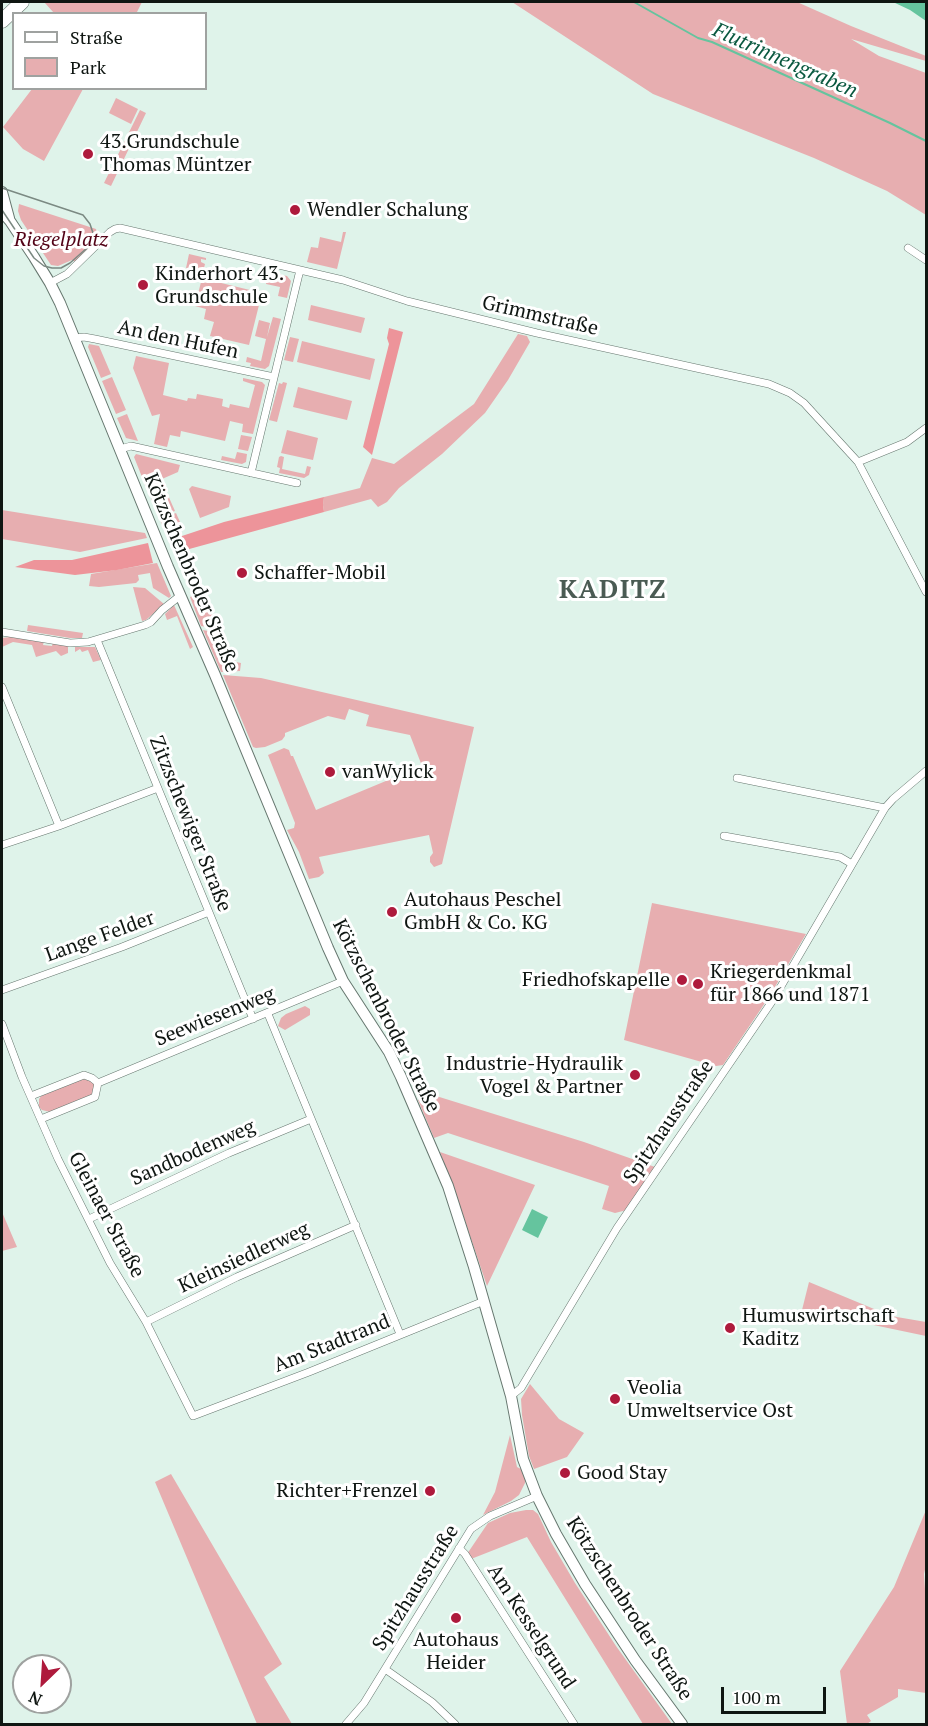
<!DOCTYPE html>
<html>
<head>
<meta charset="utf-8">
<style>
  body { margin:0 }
  #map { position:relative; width:928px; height:1726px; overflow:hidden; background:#dff3ea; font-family:"PT Serif",serif }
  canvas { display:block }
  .frame { position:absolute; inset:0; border:3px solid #0f1612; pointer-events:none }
  .legend { position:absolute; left:12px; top:12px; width:195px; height:78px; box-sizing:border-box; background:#fff; border:2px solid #9fa2a0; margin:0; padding:8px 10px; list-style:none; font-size:18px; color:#0f1612 }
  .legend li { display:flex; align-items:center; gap:12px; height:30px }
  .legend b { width:30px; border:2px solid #9fa2a0 }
  .north { position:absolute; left:12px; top:1654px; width:60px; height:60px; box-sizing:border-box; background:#fff; border:2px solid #9fa2a0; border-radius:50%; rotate:205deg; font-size:16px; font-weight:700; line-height:24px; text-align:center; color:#0f1612 }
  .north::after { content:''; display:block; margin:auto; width:21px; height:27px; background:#ae1a3c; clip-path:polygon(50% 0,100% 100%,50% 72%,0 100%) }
  .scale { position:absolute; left:721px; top:1687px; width:105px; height:27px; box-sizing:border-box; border:3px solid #0f1612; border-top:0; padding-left:8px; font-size:18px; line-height:21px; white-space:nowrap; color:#0f1612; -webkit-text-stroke:4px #fff; paint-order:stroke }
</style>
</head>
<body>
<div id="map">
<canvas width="928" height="1726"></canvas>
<div class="frame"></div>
<ul class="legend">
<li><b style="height:8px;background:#fff"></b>Straße</li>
<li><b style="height:16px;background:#e7aeb0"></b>Park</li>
</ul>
<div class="north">N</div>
<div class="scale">100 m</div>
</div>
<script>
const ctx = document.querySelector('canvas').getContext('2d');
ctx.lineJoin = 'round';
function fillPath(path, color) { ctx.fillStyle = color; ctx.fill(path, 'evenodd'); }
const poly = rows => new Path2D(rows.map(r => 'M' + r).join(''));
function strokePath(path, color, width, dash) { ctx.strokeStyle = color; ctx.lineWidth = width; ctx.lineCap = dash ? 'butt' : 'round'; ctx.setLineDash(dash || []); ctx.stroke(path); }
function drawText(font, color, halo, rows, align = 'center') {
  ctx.font = font + ' "PT Serif",serif'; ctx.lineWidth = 6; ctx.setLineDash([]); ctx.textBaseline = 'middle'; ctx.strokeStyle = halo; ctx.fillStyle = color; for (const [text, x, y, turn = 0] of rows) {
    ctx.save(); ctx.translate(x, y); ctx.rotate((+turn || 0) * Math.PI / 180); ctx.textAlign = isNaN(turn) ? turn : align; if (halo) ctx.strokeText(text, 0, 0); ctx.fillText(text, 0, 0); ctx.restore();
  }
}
const green = poly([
  [44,2,142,2,136,14,54,13],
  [512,2,797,2,851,26,926,56,926,61,851,39,879,56,926,73,926,215,887,191,814,158,653,94],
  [32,89,83,89,44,161,23,149,3,127],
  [116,98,138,109,131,124,109,113],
  [140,110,146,113,111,186,104,183],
  [19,204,96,229,98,236,96,241,75,262,72,260,58,266,51,265,21,220,18,211],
  [343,232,346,232,337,269,307,262,311,247,318,248,320,237,341,242],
  [189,254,206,258,206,260,201,259,201,262,205,264,203,272,186,268],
  [272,273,287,276,291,281,287,298,278,296,280,287,266,284,267,278,271,279],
  [205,279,262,293,249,345,210,336,214,322,204,319,206,309,195,306,201,282],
  [311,305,365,318,361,333,308,320],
  [273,317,281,319,269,366,265,369,250,366,251,363,246,362,247,357,261,361,266,339,255,336,259,320,270,323,267,337],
  [518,334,527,336,530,342,508,380,485,413,442,454,399,488,387,502,378,507,371,499,324,512,323,505,324,497,360,488,372,458,394,464,474,404],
  [290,337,299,339,293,362,284,360],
  [302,341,375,359,370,380,297,362],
  [89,344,99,346,111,374,101,378,88,347],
  [136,356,169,363,163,395,187,401,188,398,196,399,197,394,223,399,222,406,229,408,230,404,249,408,255,385,243,381,243,378,262,382,265,385,253,434,242,432,243,424,230,421,225,441,181,431,180,437,170,435,167,447,154,444,160,414,152,416,133,368],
  [112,377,126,410,116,414,102,381],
  [283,382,287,383,277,422,269,420,279,383,282,384],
  [298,387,352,401,347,420,293,407],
  [127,414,138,441,126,438,117,418],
  [287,430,318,438,313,460,281,453],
  [241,435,252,437,248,451,238,449],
  [237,452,247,454,246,462,242,464,221,460,222,456,235,459],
  [136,454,180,465,178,472,162,479,166,490,150,497,134,457],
  [281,456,284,457,282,469,305,474,307,466,311,467,309,475,304,478,279,473,280,468,277,467,279,457],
  [192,486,231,496,229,507,200,518,189,489],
  [167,493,175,511,159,517,151,499],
  [2,510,145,533,147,538,80,552,2,539],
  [176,513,180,522,164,529,160,520],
  [157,563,171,596,169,598,153,588,150,573,138,575,139,580,136,583,99,587,89,586,91,574],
  [133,587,145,588,164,604,146,620,142,621],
  [202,592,219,629,201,626,190,597],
  [174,605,193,647,190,649,177,616,167,620,165,614],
  [28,625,83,633,82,638,70,638,27,631],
  [203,630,223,634,236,662,241,663,240,671,221,672],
  [17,636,44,641,43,645,52,646,53,642,68,646,68,653,61,656,56,651,36,657,32,645,13,642,2,647,2,638],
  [75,647,95,647,101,660,93,662,88,650,82,652,80,649,75,652],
  [223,675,261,678,474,727,442,864,434,867,430,862,430,857,433,853,429,835,319,857,324,873,319,877,309,879,299,852,287,830,294,828,295,823,268,755,284,748,289,750,291,756,293,756,316,810,422,766,410,735,366,726,369,715,349,709,345,720,328,716,285,733,285,736,282,740,265,747,256,748,253,747],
  [652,903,806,934,769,997,723,1065,716,1066,624,1040],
  [305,1006,310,1009,310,1015,285,1030,278,1026,281,1018,286,1014],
  [81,1079,90,1080,96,1085,93,1093,89,1098,50,1112,42,1110,39,1107,39,1099,42,1095],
  [433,1095,584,1142,655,1167,627,1210,615,1213,602,1209,609,1186,448,1133,434,1138,418,1100],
  [440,1152,535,1185,487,1286,463,1215],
  [2,1212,17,1247,2,1251],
  [809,1282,891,1316,926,1322,926,1336,802,1310],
  [530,1384,559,1419,584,1433,567,1457,534,1469,529,1456,522,1415,521,1399],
  [510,1435,517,1467,521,1469,525,1477,525,1483,519,1495,511,1501,483,1515,495,1492],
  [171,1474,282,1664,264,1677,292,1724,257,1724,155,1482],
  [526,1510,533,1510,538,1514,551,1542,575,1583,616,1646,672,1724,643,1724,527,1537,471,1559,467,1554,488,1523,510,1513],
  [926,1510,926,1565,924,1574,925,1589,926,1590,926,1693,898,1689,898,1697,867,1715,871,1721,867,1724,847,1724,840,1671,894,1587]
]);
const forest = poly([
  [389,328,403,332,372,455,363,447,389,344,387,338],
  [324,497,323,505,324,512,182,551,176,538,224,522],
  [148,543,153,563,117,570,75,575,15,567,34,560,72,560]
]);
const water = poly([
  [893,2,926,2,926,21,910,10],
  [532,1209,548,1217,538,1238,522,1230]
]);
const stream = poly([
  [634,2,698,38,712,42,890,123,926,141]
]);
const street = poly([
  [908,248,926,260],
  [50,283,67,274,110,232,115,229,120,228,343,280,407,301,537,333,769,384,790,393,804,403,858,462,926,592],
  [75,338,84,337,95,339,274,377],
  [120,449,131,446,297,483],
  [858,462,907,442,926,428],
  [251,473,300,270],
  [2,632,70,643,88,642,145,625,151,622,162,610,181,595],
  [97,640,253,1019],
  [2,687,59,826],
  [737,778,885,808],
  [724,836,840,857,852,864],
  [2,845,59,826,158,788],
  [2,990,122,947,209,912],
  [268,1014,400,1334],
  [2,1024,22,1077,58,1159,110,1263,146,1322,193,1416,309,1372,484,1301],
  [98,1083,343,981],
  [31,1096,84,1075,92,1078,98,1083,95,1097,41,1119],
  [89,1219,229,1153,311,1119],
  [146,1322,237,1277,356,1225],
  [511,1396,521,1388,617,1228,773,1000,885,808,893,799,926,771],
  [459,1548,465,1554,574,1724],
  [385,1669,432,1702,455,1724],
  [346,1724,364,1703,471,1529,490,1516,537,1496]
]);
const secondary = poly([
  [2,192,9,218],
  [2,212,10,221,34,257,50,283,60,303,168,567,215,675,328,948,343,981,389,1052,401,1077,448,1186,474,1267,511,1396,523,1459,537,1496,556,1534,585,1584,635,1660,682,1724]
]);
const highway = poly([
  [2,21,22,2]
]);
const tram = poly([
  [2,188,83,215,90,224,93,233,91,241,87,248,70,263,61,268,52,268,44,266,34,258,2,210]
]);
const markers = [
  [88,154,6,"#ae1a3c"],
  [295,210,6,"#ae1a3c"],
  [143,285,6,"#ae1a3c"],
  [242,573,6,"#ae1a3c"],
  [330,772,6,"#ae1a3c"],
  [392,912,6,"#ae1a3c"],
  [682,980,6,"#ae1a3c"],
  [698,984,6,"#ae1a3c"],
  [635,1075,6,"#ae1a3c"],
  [730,1328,6,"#ae1a3c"],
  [615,1399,6,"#ae1a3c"],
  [565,1473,6,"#ae1a3c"],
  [430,1491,6,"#ae1a3c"],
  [456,1618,6,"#ae1a3c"]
];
const poiNames = [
  ["43.Grundschule",100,142],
  ["Thomas Müntzer",100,165],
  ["Wendler Schalung",307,210],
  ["Kinderhort 43.",155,274],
  ["Grundschule",155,297],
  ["Schaffer-Mobil",254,573],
  ["vanWylick",342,772],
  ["Autohaus Peschel",404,900],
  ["GmbH & Co. KG",404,923],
  ["Kriegerdenkmal",710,972],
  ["für 1866 und 1871",710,995],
  ["Friedhofskapelle",670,980,"right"],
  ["Industrie-Hydraulik",623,1064,"right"],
  ["Vogel & Partner",623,1087,"right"],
  ["Humuswirtschaft",742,1316],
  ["Kaditz",742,1339],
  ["Veolia",627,1388],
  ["Umweltservice Ost",627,1411],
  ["Good Stay",577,1473],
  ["Richter+Frenzel",418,1491,"right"],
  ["Autohaus",456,1640,"center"],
  ["Heider",456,1663,"center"]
];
const parkNames = [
  ["Riegelplatz",61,240]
];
const streetNames = [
  ["Grimmstraße",540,316,13],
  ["An den Hufen",178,340,12],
  ["Kötzschenbroder Straße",191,573,67],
  ["Zitzschewiger Straße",190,824,68],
  ["Lange Felder",100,937,-20],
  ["Kötzschenbroder Straße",386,1016,63],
  ["Seewiesenweg",215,1017,-22],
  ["Spitzhausstraße",669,1122,-56],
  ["Sandbodenweg",193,1153,-24],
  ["Gleinaer Straße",106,1215,62],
  ["Kleinsiedlerweg",244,1258,-25],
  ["Am Stadtrand",332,1344,-22],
  ["Spitzhausstraße",416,1588,-58],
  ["Kötzschenbroder Straße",629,1609,57],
  ["Am Kesselgrund",531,1627,57]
];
const waterNames = [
  ["Flutrinnengraben",785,61,24]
];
const districtNames = [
  ["KADITZ",613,591]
];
fillPath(green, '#e7aeb0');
fillPath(forest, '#ed949a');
fillPath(water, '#65c49e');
strokePath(stream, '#65c49e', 2);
strokePath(street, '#66776f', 8);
strokePath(secondary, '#66776f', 12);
strokePath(highway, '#66776f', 15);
strokePath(street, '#fff', 7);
strokePath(secondary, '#fff', 10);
strokePath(highway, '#fff', 14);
strokePath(tram, '#7b8982', 1.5);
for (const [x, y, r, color] of markers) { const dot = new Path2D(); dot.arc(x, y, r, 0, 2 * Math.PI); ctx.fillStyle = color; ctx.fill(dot); strokePath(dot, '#fff', 2); }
drawText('20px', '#0f1612', '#fff', poiNames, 'left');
drawText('italic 20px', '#520216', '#fff', parkNames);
drawText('20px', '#0f1612', '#fff', streetNames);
drawText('italic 21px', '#0a5940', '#fff', waterNames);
ctx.letterSpacing = '1.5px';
drawText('bold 26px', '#4a5b53', '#fff', districtNames);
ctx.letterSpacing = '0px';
</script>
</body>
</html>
